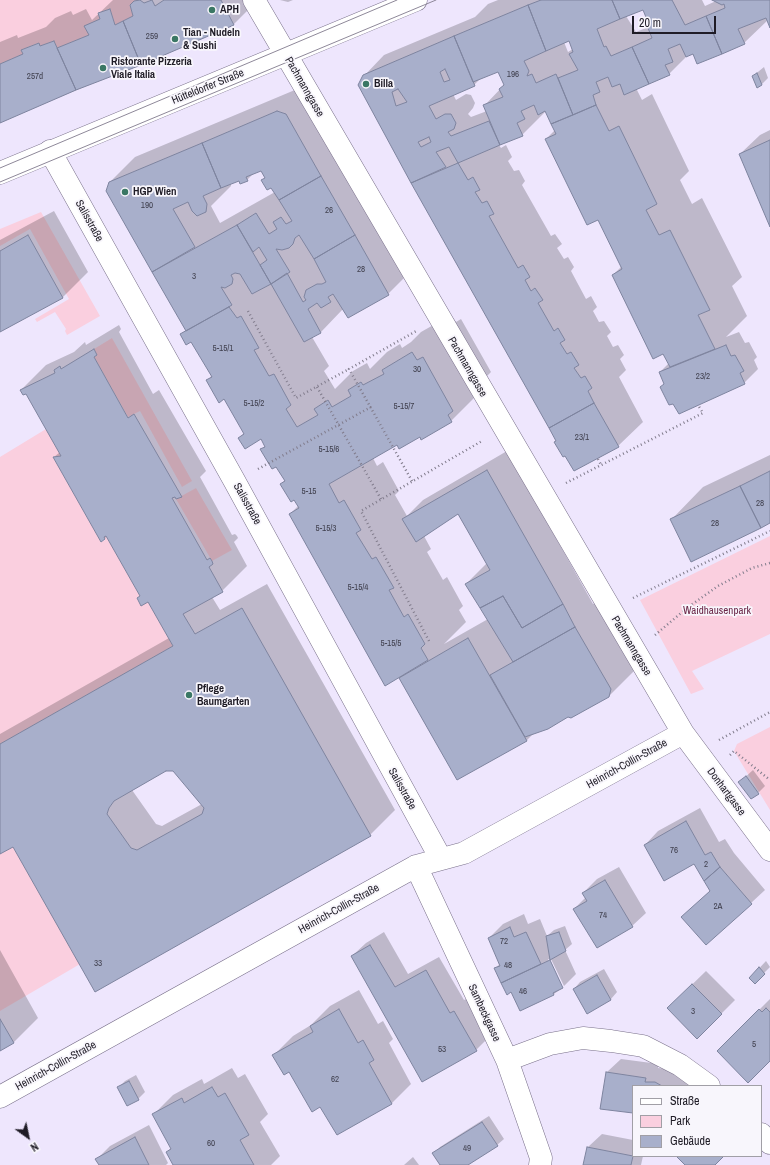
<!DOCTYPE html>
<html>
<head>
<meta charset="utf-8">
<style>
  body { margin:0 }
  #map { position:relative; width:770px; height:1165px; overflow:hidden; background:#eee6fd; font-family:"Archivo Narrow",sans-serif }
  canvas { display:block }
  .legend { position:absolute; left:632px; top:1085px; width:130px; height:72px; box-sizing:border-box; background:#f8f6fc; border:1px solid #a19fa6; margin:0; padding:5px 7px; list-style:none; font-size:12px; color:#1f1c26 }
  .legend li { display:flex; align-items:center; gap:8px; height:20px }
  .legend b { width:20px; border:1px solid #a19fa6 }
  .north { position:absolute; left:8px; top:1117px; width:40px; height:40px; -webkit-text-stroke:3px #f8f6fc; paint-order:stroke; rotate:147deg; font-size:11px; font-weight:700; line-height:16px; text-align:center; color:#1f1c26 }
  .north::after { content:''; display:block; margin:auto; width:14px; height:18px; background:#1f1c26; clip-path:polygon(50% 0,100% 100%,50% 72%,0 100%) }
  .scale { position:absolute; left:632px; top:16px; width:84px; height:18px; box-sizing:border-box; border:2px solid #1f1c26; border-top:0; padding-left:5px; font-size:12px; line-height:14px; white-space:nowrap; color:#1f1c26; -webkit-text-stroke:3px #f8f6fc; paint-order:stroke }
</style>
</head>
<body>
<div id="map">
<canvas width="770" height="1165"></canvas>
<ul class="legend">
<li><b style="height:5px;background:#fff"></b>Straße</li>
<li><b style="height:11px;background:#facfdf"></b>Park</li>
<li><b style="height:11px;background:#a8afcb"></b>Gebäude</li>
</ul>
<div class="north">N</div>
<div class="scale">20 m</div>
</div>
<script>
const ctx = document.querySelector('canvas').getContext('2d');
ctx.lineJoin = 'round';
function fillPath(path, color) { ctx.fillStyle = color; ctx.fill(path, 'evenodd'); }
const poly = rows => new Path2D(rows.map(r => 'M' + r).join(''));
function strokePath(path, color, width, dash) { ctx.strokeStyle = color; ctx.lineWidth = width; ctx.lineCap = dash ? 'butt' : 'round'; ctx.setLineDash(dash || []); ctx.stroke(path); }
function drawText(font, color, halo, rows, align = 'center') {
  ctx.font = font + ' "Archivo Narrow",sans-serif'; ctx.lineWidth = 3.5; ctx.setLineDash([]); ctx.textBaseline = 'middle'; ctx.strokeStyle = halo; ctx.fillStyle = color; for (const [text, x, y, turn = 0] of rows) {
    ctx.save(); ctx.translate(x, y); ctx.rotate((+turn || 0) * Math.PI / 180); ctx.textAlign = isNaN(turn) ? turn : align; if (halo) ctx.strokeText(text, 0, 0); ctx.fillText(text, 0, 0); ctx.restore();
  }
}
const green = poly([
  [0,0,139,0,130,5,133,16,115,25,110,9,98,13,100,19,89,35,57,48,54,41,40,46,38,43,21,50,23,54,0,64],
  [41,212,100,316,67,335,65,331,66,329,55,312,37,322,35,319,69,299,30,229,0,246,0,229],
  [112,338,192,481,182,487,140,411,128,417,94,357,97,355,94,349],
  [46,429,61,456,53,457,101,542,105,540,104,537,106,536,140,596,137,599,141,605,148,602,173,646,0,744,0,457],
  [196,488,232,550,212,561,176,499],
  [770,536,770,634,692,671,704,689,691,694,640,600],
  [770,727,770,810,734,751,737,744],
  [13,847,80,964,0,1011,0,854]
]);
const shadow = poly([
  [113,0,258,0,234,24,0,122,0,42,17,35,18,38,46,27,55,18,71,11,73,15,86,9,92,20],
  [280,0,293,0,288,2],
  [498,0,702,0,705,6,716,1,713,0,770,0,770,25,768,20,744,43,689,54,669,74,636,88,642,100,652,94,689,171,680,180,692,204,702,198,742,277,732,286,747,316,726,337,739,332,745,343,749,342,757,357,754,360,758,369,744,383,665,383,660,372,669,363,613,275,622,266,598,219,546,139,555,130,546,111,522,135,499,145,501,148,506,145,512,157,508,161,514,171,519,170,525,181,522,185,551,236,555,234,562,244,557,248,564,259,568,257,574,267,571,271,586,299,591,296,597,307,593,311,599,322,604,321,611,332,607,336,613,347,618,345,624,355,620,359,626,370,619,377,643,422,618,446,557,440,359,85,364,76,384,55,475,17,488,4],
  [644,8,651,26,636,32,626,16],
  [569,40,573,49,568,52,564,42],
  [499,70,505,84,485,105,487,111,471,117,468,114,473,108,475,103,471,95,466,94,456,100,453,94,474,85,482,77],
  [764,67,768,78,762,84,753,76],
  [302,87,413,269,388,294,343,309,321,332,312,337,329,366,324,371,335,389,353,371,367,363,370,369,387,352,400,344,402,348,411,342,421,332,451,315,456,322,461,319,491,372,486,377,489,383,451,421,398,444,373,458,377,466,383,462,399,491,395,495,407,516,423,500,507,451,593,604,608,595,641,664,608,697,534,733,527,740,458,779,400,678,404,674,290,514,299,505,281,484,285,480,277,466,262,449,266,445,261,438,239,438,244,433,224,398,207,381,212,375,192,340,181,334,186,330,107,191,110,182,135,157],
  [262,169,266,177,263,180,271,186,275,192,220,223,211,206,231,186,231,183,239,180,247,180,255,172],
  [459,513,487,563,466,584,488,619,444,644,466,622,459,610,463,606,447,577,443,580,427,552,431,549,424,536],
  [770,130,770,224,740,154,760,135],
  [54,211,88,272,63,297,0,331,0,240],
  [119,325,121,329,119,332,153,394,159,390,206,471,200,477,232,535,235,534,237,536,238,538,234,542,247,566,222,591,212,597,220,610,267,584,395,810,370,835,96,991,13,845,0,853,0,734,169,638,148,601,141,596,107,536,104,539,54,457,60,452,26,393,21,390,46,365,74,352,85,342,86,345],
  [166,770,174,770,202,804,162,826,156,824,132,790],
  [770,455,770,522,671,520,703,487],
  [753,770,765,786,758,793,740,782],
  [700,808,719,842,725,839,734,853,765,890,751,903,696,904,711,890,694,863,645,845,658,831],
  [619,867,646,913,632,926,574,909,586,897,583,893,597,879],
  [524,914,528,924,540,919,547,936,554,930,565,926,572,944,565,950,576,974,564,986,551,959,548,959,562,988,554,994,520,1010,512,991,507,993,495,968,500,964,489,938,503,924],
  [384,932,408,974,439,957,464,1000,468,998,490,1036,476,1050,423,1081,352,956,366,943],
  [0,950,38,1018,13,1043,0,1050],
  [766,961,770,967,755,982,750,978],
  [604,969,617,992,611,999,587,1012,574,989,580,982],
  [706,971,735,1000,697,1038,668,1008],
  [359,990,378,1024,383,1021,393,1039,389,1043,411,1084,392,1103,337,1134,321,1105,274,1055,293,1036,311,1025,330,1006],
  [770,999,770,1059,718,1051],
  [621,1059,659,1064,658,1068,669,1069,699,1086,633,1086,633,1112,607,1072],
  [232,1068,238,1078,245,1074,268,1114,260,1122,280,1156,271,1165,174,1165,167,1152,172,1147,153,1115,173,1095,202,1079,204,1084],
  [136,1075,145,1092,138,1099,118,1088,125,1081],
  [489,1116,504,1139,497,1145,466,1165,441,1165,434,1154,440,1147],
  [149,1125,168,1163,166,1165,100,1165,97,1159,110,1146],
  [602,1134,633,1140,633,1156,643,1156,641,1165,584,1165,588,1147],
  [413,1157,419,1165,404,1165]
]);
const building = poly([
  [140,0,144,3,152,0,155,6,164,0,221,0,234,25,141,65,123,21,133,16,130,5,134,1,140,0],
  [541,0,612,0,620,19,597,29,604,47,606,46,611,56,632,47,649,84,624,95,620,84,612,87,608,77,596,82,600,92,593,95,596,105,573,115,558,78,578,70,569,54,573,52,569,41,546,51,528,5,541,0],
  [612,0,672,0,685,25,706,16,722,54,697,64,693,54,686,57,680,44,668,49,673,62,665,65,670,75,649,84,632,47,652,38,648,28,650,27,643,10,620,19,612,0],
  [712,0,770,0,770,28,766,18,738,29,745,44,722,54,706,16,725,8,724,4,722,5,712,0],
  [528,5,546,51,524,61,529,71,527,76,532,74,536,83,556,74,573,115,551,124,545,111,538,115,534,105,521,111,525,119,517,123,523,136,500,145,483,105,503,97,499,89,504,85,498,72,473,82,454,36,528,5],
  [110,9,115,25,123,21,141,65,76,90,57,48,89,35,84,26,100,19,98,13,110,9],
  [454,36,475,86,429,106,436,119,445,114,451,114,456,123,454,129,448,132,451,136,489,121,500,145,458,163,449,147,436,152,446,167,411,183,358,85,363,75,454,36],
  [445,69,450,80,444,82,440,72,445,69],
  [398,89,407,102,396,106,392,92,398,89],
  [429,137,431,142,421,147,418,142,429,137],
  [54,41,76,90,0,123,0,64,23,54,21,50,39,43,40,46,54,41],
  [757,73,762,85,757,88,752,76,757,73],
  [596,105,609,131,619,126,657,204,646,210,659,235,670,230,710,310,698,315,715,349,670,367,663,354,653,359,612,275,622,269,598,220,587,225,545,139,556,134,551,124,596,105],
  [277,111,286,114,321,176,279,200,271,188,267,190,261,180,265,178,261,171,246,177,248,181,240,184,239,181,221,188,202,143,277,111],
  [770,140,770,227,739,154,770,140],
  [202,143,221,188,203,196,207,204,206,212,197,216,192,211,188,202,173,209,195,247,152,272,106,191,109,182,202,143],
  [458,163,468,180,473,177,480,190,475,192,482,203,487,201,494,214,489,216,518,268,523,265,530,277,525,280,531,291,535,288,543,300,538,303,554,331,558,328,565,340,560,343,567,354,571,352,579,365,574,368,581,378,585,376,592,388,588,391,594,403,549,428,411,183,458,163],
  [321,176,355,235,314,259,299,235,295,238,293,244,289,248,282,250,276,249,290,272,271,284,260,265,267,260,259,247,253,252,237,225,256,213,269,234,277,229,273,222,281,217,286,224,292,221,279,200,321,176],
  [237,225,271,284,252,294,240,274,235,273,231,275,233,279,232,284,225,288,221,287,232,305,186,331,152,272,237,225],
  [28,235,63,298,0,332,0,251,28,235],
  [355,235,389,295,348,318,333,294,328,297,331,302,321,308,317,303,308,309,321,333,304,342,271,284,287,273,303,302,306,300,304,297,306,290,317,284,322,284,326,282,314,259,355,235],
  [229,307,237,318,241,316,259,348,254,350,269,376,274,374,291,405,286,409,297,427,318,415,314,409,328,400,332,407,351,396,348,390,361,382,363,385,384,374,382,370,412,352,417,360,423,357,453,411,448,415,452,422,421,440,420,437,399,449,397,445,329,484,339,503,344,500,361,530,356,533,372,559,376,557,394,588,389,590,404,617,408,614,425,644,421,648,428,660,385,686,289,514,299,508,294,500,291,502,280,484,285,481,276,467,272,469,260,449,265,447,261,439,245,449,238,438,244,434,224,399,219,403,206,380,212,377,191,342,186,345,180,334,229,307],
  [726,345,731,356,735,355,744,371,740,373,745,384,679,414,673,404,669,405,660,387,664,384,659,372,726,345],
  [94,349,97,355,94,357,128,418,134,414,182,497,176,499,175,497,172,498,207,560,210,558,212,561,213,564,209,567,223,592,183,614,195,634,242,608,371,836,95,992,13,847,0,854,0,744,173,646,148,602,141,606,137,598,140,596,106,536,104,537,105,539,101,542,53,457,61,456,26,394,23,395,20,390,55,373,54,370,60,366,61,369,94,349],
  [166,771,173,771,204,808,202,814,137,850,131,848,107,814,109,808,114,801,166,771],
  [594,403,619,447,574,471,565,456,563,457,554,442,556,441,549,428,594,403],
  [487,470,563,604,522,628,503,596,480,608,465,584,490,570,458,514,416,542,402,519,487,470],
  [770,471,770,523,761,528,740,486,770,471],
  [740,486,761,528,691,562,670,519,740,486],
  [503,596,522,628,563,604,575,627,513,662,480,608,503,596],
  [575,627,611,689,609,697,571,718,568,717,548,729,525,737,490,675,575,627],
  [468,638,527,741,457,780,399,678,468,638],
  [746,776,759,794,751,799,738,782,746,776],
  [686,821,705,855,711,852,720,867,704,881,694,864,664,881,644,845,686,821],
  [720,867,752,904,706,945,681,917,710,891,704,881,720,867],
  [605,880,633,927,597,948,573,909,587,901,582,893,605,880],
  [510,927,514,937,526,932,541,964,501,983,494,968,500,966,488,938,510,927],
  [559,932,566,951,550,960,546,936,559,932],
  [370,945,395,987,426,970,450,1013,454,1011,477,1051,422,1082,351,956,370,945],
  [550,960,563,988,553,993,554,995,520,1011,511,992,507,995,501,983,550,960],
  [759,967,765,974,755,984,749,978,759,967],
  [597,975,611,1000,587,1014,573,989,597,975],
  [692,984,722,1014,697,1039,667,1008,692,984],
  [766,1008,770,1012,770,1061,748,1083,717,1051,759,1009,762,1012,766,1008],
  [339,1009,358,1043,363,1040,374,1060,369,1063,392,1104,337,1135,320,1107,312,1112,289,1072,284,1075,272,1055,313,1032,310,1026,339,1009],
  [0,1019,14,1043,0,1051,0,1019],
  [606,1072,646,1078,645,1082,655,1082,662,1086,633,1086,633,1113,600,1109,606,1072],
  [129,1081,139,1100,127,1106,117,1087,129,1081],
  [212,1087,218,1097,225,1093,249,1135,240,1140,254,1165,173,1165,166,1152,171,1149,152,1114,182,1098,184,1103,212,1087],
  [482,1122,498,1146,468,1165,440,1165,432,1153,482,1122],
  [135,1137,149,1165,99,1165,95,1159,135,1137],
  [587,1147,633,1156,631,1165,583,1165,587,1147],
  [676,1156,724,1156,715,1165,685,1165,676,1156]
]);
const path = poly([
  [248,311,296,398,349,369],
  [317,387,381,499],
  [598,459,601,465],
  [258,469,371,407],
  [412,481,349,369,418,330],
  [566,483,703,413,698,405],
  [633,598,770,531],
  [655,635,687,608,718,586,752,568,770,563],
  [429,641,361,511,482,441],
  [719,740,770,712],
  [730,755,734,751,770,780]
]);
const street = poly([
  [254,0,683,733,770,850],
  [50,151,235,482,441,859],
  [416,866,507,1060,541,1158,540,1165],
  [507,1060,550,1044,583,1038,611,1041,643,1046,680,1065,709,1086],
  [0,1097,416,866,464,853,683,733],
  [761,1134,770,1143]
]);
const secondary = poly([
  [0,173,416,0]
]);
const tram = poly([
  [0,168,397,0],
  [0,182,436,0]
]);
const markers = [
  [212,10,4,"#3a7764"],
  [175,39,4,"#3a7764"],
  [103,68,4,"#3a7764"],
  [366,84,4,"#3a7764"],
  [125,192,4,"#3a7764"],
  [189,695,4,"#3a7764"]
];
const numberNames = [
  ["259",152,37],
  ["196",513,75],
  ["257d",35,77],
  ["190",147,206],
  ["26",329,211],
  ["28",361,270],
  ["3",194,277],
  ["5-15/1",223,349],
  ["30",417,370],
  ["23/2",703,377],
  ["5-15/2",254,404],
  ["5-15/7",404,407],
  ["23/1",582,438],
  ["5-15/6",329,450],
  ["5-15",309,492],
  ["28",760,504],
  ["28",715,524],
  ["5-15/3",326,529],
  ["5-15/4",358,588],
  ["5-15/5",391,644],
  ["76",674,851],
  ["2",706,865],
  ["2A",718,907],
  ["74",603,916],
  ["72",504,942],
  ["33",98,964],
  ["48",508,966],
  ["46",523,992],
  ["3",693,1012],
  ["5",754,1045],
  ["53",442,1050],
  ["62",335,1080],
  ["60",211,1144],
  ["49",467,1149]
];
const poiNames = [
  ["APH",220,10],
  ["Tian - Nudeln",183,33],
  ["& Sushi",183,46],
  ["Ristorante Pizzeria",111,62],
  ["Viale Italia",111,75],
  ["Billa",374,84],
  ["HGP Wien",133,192],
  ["Pflege",197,689],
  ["Baumgarten",197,702]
];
const streetNames = [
  ["Hütteldorfer Straße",208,87,-22],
  ["Pachmanngasse",304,87,60],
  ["Salisstraße",89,221,61],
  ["Pachmanngasse",467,367,60],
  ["Salisstraße",247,504,61],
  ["Pachmanngasse",631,646,59],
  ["Heinrich-Collin-Straße",627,764,-29],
  ["Salisstraße",402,789,61],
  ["Donhartgasse",726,792,53],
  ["Heinrich-Collin-Straße",339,909,-29],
  ["Sambeckgasse",484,1013,65],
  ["Heinrich-Collin-Straße",56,1066,-29]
];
const parkNames = [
  ["Waidhausenpark",717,611]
];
fillPath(green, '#facfdf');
fillPath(shadow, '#0003');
fillPath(building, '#a8afcb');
strokePath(building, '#7e849f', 1);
strokePath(street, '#79708a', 23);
strokePath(secondary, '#79708a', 23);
strokePath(path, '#817c8c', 2.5, [1, 3]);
strokePath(street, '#fff', 22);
strokePath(secondary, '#fff', 22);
strokePath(tram, '#8e8899', 1);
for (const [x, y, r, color] of markers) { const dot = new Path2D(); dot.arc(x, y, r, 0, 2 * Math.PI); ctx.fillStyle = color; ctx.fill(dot); strokePath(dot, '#f8f6fc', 1.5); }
drawText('9px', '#41414f', null, numberNames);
drawText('bold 11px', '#1f1c26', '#f8f6fc', poiNames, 'left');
drawText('11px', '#1f1c26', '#f8f6fc', streetNames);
drawText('11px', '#6c2849', '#f8f6fc', parkNames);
</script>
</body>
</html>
